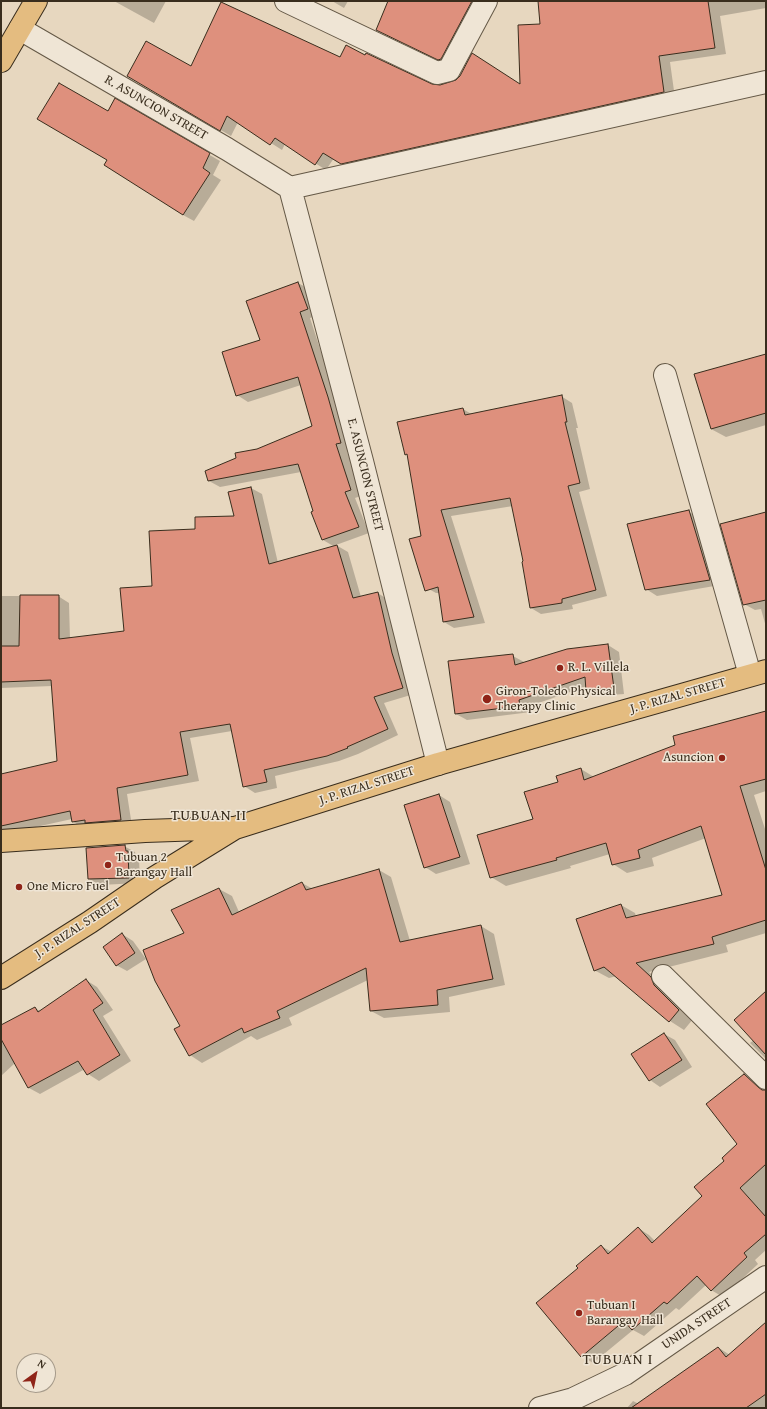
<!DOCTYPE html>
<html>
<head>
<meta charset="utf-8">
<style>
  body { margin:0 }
  #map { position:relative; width:767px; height:1409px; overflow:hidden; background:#e7d7bf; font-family:"Gentium Book Plus",serif }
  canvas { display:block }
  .frame { position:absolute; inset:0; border:2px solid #392d1d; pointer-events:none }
  .north { position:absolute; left:16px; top:1353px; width:40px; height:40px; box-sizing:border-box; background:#efe5d5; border:1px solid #a69b8b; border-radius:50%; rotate:33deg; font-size:11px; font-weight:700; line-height:16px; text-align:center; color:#392d1d }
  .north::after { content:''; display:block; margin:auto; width:14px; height:18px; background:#8f2418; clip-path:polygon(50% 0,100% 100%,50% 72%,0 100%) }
</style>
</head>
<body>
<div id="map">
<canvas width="767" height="1409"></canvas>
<div class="frame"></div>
<div class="north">N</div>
</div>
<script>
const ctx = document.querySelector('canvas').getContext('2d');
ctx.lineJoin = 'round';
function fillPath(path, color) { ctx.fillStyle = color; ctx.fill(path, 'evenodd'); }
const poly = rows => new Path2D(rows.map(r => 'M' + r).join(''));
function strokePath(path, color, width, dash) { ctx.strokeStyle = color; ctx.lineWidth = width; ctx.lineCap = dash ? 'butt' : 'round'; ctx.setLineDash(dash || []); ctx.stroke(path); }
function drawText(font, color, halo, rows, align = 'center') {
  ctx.font = font + ' "Gentium Book Plus",serif'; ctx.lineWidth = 3; ctx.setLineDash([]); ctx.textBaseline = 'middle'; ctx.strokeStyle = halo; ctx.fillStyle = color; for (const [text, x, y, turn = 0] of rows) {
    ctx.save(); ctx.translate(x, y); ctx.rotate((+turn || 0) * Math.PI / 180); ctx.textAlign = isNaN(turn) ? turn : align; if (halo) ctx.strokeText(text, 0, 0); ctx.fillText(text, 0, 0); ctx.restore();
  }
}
const shadow = poly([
  [114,1,166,1,154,23],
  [332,1,348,1,344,8],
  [389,1,486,1,450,65,377,30],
  [539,1,766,1,766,8,720,16,726,54,670,62,675,98,353,169,334,158,326,170,285,144,282,150,238,122,231,136,128,76,191,67,366,57,432,85,521,85,541,25],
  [115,100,220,161,213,175,221,180,194,221,183,215,109,160],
  [298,283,309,289,319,315,310,318,338,404,351,449,347,451,361,496,355,498,369,533,336,545,348,552,361,597,378,593,388,600,414,694,384,703,398,735,358,754,339,761,275,776,277,788,255,793,244,786,232,731,190,738,199,781,127,794,132,826,83,828,72,821,72,819,4,834,1,832,1,775,59,761,52,686,1,688,1,596,58,596,69,603,70,639,125,632,153,587,196,530,235,517,251,488,262,494,278,563,335,547,323,540,301,472,220,487,209,481,258,450,313,426,301,385,248,402,237,395,261,341],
  [766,355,766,425,726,437,711,429],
  [561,396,572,403,578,428,576,428,590,489,579,492,607,596,572,605,573,609,541,614,531,608,524,562,513,506,451,516,485,623,454,628,444,622,440,593,436,593,425,587,422,536,408,456,406,454,463,409,473,415],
  [689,512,700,518,720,585,657,596,646,589],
  [766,513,766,627,761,609,755,610,744,604],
  [608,645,619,652,624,694,598,696,587,690,587,686,530,706,531,712,467,720,456,714,513,656,524,662,524,663,568,650],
  [766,712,766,791,754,795,766,832,766,933,726,945,728,952,649,972,665,986,693,1019,684,1030,670,1021,617,976,609,978,594,970,621,905,635,913,636,917,723,895,706,838,652,858,654,866,627,873,613,864,610,854,570,866,571,868,506,886,491,877,534,820,559,783,581,769,594,777],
  [439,795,450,802,470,864,436,874,425,867],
  [124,846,135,852,136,857,139,858,140,883,100,885,89,879],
  [379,870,391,877,410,941,481,926,494,934,505,985,449,997,450,1012,384,1018,371,1011,368,980,289,1018,292,1025,257,1040,251,1036,202,1063,190,1055,182,1026,185,934,219,889,232,896,239,912,302,883,313,889],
  [122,934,133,941,146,959,127,971,116,965],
  [86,980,97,987,113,1010,103,1016,131,1061,99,1081,88,1074,85,1069,40,1094,29,1088,15,1063,1,1076,1,1026,35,1008,40,1011],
  [766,992,766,1059,750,1043,754,1040],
  [664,1034,675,1040,692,1067,660,1087,650,1080],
  [744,1075,756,1082,766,1091,766,1250,755,1260,758,1264,723,1297,711,1290,706,1285,679,1310,676,1308,644,1336,633,1330,593,1363,582,1356,579,1269,601,1246,612,1252,638,1228,649,1235,655,1241,704,1196,726,1161,739,1144],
  [766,1324,766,1408,627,1408,633,1401,639,1404,719,1348,730,1355]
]);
const building = poly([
  [388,1,472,1,441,59,438,60,376,30,388,1],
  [538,1,708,1,715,48,659,56,664,92,341,164,323,153,315,165,275,138,270,145,227,116,220,131,127,76,146,41,191,66,221,2,340,57,346,45,365,55,366,53,432,84,440,85,456,80,460,76,472,53,520,84,518,25,540,24,538,1],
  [59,83,108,111,115,98,210,153,203,168,210,173,183,215,104,165,107,160,37,119,59,83],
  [298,282,308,309,300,312,328,397,341,443,336,444,351,490,345,492,359,527,322,540,311,512,313,511,298,464,208,481,205,471,236,458,235,453,257,449,312,426,298,377,236,396,222,352,260,340,246,301,298,282],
  [766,354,766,413,711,429,694,374,766,354],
  [562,395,567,422,565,422,580,483,568,486,596,590,562,599,562,603,530,608,522,562,523,561,510,498,441,510,474,617,443,622,438,587,425,591,409,539,421,536,407,454,405,455,397,422,463,408,465,415,562,395],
  [251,487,269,564,337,545,353,598,378,592,392,653,403,688,374,697,388,729,347,747,348,748,327,756,264,770,267,782,243,787,230,724,180,732,188,775,117,788,121,820,85,823,85,820,72,822,70,811,1,826,1,774,57,761,51,680,1,682,1,646,19,646,20,595,59,595,59,639,124,631,120,588,152,586,149,531,195,529,195,517,234,516,228,492,251,487],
  [689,510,710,580,645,590,627,524,689,510],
  [766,512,766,600,743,605,720,524,766,512],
  [608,644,614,688,586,691,585,677,519,700,520,706,455,714,448,661,513,654,515,665,567,649,608,644],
  [766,711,766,779,740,786,766,870,766,920,712,937,714,944,636,963,651,977,654,985,679,1010,669,1022,604,967,594,971,576,919,621,904,626,918,722,895,701,826,638,850,640,858,612,865,606,843,556,858,557,860,490,878,477,835,533,819,524,792,558,782,556,776,581,768,584,780,675,745,673,736,766,711],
  [439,794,460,857,424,868,404,805,439,794],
  [125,845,126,851,128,851,129,878,88,879,86,848,125,845],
  [379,869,400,942,481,925,493,979,437,990,438,1005,370,1011,366,968,277,1011,280,1018,244,1033,242,1028,189,1056,174,1029,180,1026,155,981,143,950,184,933,171,910,219,888,232,915,302,882,306,890,379,869],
  [122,933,135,953,116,966,103,947,122,933],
  [86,979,103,1003,93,1010,120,1055,87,1075,78,1061,28,1088,1,1039,1,1025,35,1007,38,1012,86,979],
  [766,991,766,1055,734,1020,766,991],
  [664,1033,682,1060,649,1081,631,1054,664,1033],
  [744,1074,758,1087,762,1090,766,1090,766,1164,740,1188,766,1217,766,1234,744,1253,747,1257,711,1291,697,1276,667,1304,664,1302,632,1330,624,1321,581,1357,536,1303,578,1268,576,1266,601,1245,608,1254,638,1227,652,1243,702,1196,694,1187,724,1161,722,1158,737,1144,706,1104,744,1074],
  [766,1322,766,1394,746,1408,631,1408,718,1347,726,1357,766,1322]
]);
const minor = poly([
  [286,1,437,73,449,70,486,1],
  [20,29,227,149,290,188],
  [290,188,362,461,438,764],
  [290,188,766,82],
  [665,375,750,675],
  [663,976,766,1078],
  [540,1408,573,1399,625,1374,766,1277]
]);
const major = poly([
  [1,61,36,1],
  [1,841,145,831,233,828],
  [1,978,90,922,154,878,235,828,438,764,766,671]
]);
const markers = [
  [560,668,4,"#8f2418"],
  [487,699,5,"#8f2418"],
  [722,758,4,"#8f2418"],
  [108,865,4,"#8f2418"],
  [19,887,4,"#8f2418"],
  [579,1313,4,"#8f2418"]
];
const streetNames = [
  ["R. ASUNCION STREET",156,108,30],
  ["E. ASUNCION STREET",365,475,76],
  ["J. P. RIZAL STREET",678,696,-16],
  ["J. P. RIZAL STREET",367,786,-18],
  ["J. P. RIZAL STREET",78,928,-33],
  ["UNIDA STREET",697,1324,-34]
];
const poiNames = [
  ["R. L. Villela",568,668],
  ["Giron-Toledo Physical",496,692],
  ["Therapy Clinic",496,707],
  ["Asuncion",714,758,"right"],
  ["Tubuan 2",116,858],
  ["Barangay Hall",116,873],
  ["One Micro Fuel",27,887],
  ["Tubuan I",587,1306],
  ["Barangay Hall",587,1321]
];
const quarterNames = [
  ["TUBUAN II",209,816],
  ["TUBUAN I",618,1360]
];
fillPath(shadow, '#0003');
fillPath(building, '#de907d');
strokePath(building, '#392d1d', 1);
strokePath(minor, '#645846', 24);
strokePath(major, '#392d1d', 24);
strokePath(minor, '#efe5d5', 22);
strokePath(major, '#e4bc80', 22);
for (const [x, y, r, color] of markers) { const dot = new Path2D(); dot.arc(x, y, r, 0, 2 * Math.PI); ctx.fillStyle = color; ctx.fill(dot); strokePath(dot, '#efe5d5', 1.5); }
drawText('13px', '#392d1d', '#efe5d5', streetNames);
drawText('13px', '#392d1d', '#efe5d5', poiNames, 'left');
ctx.letterSpacing = '1px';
drawText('15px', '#392d1d', '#efe5d5', quarterNames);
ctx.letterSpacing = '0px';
</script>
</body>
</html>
